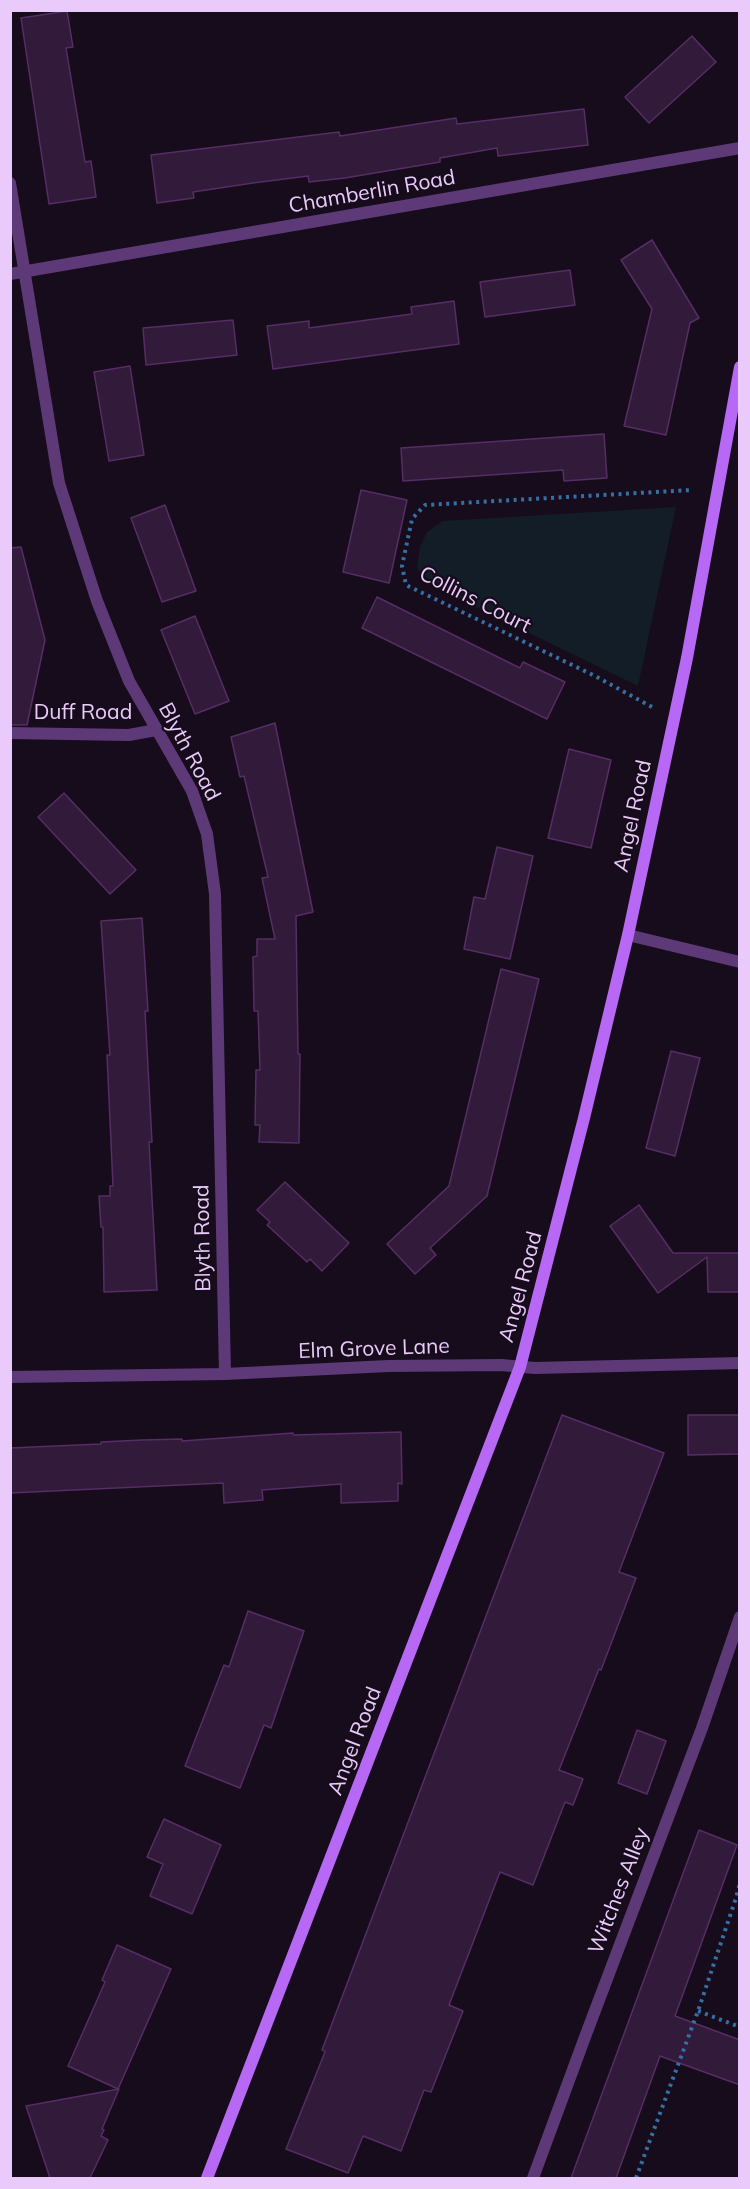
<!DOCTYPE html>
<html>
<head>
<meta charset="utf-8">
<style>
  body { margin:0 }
  #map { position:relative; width:750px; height:2189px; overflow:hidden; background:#170c1b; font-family:Mulish,sans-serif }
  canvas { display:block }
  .frame { position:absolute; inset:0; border:12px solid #eacafb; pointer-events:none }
</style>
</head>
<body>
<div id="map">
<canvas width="750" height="2189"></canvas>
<div class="frame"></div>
</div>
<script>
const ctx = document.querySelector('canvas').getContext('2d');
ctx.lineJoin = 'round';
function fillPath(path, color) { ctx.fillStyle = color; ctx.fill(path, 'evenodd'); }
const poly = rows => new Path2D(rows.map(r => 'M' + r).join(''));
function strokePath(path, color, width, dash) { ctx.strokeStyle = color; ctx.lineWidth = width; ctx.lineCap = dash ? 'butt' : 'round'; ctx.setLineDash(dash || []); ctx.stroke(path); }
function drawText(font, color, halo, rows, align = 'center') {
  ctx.font = font + ' Mulish,sans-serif'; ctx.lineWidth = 4.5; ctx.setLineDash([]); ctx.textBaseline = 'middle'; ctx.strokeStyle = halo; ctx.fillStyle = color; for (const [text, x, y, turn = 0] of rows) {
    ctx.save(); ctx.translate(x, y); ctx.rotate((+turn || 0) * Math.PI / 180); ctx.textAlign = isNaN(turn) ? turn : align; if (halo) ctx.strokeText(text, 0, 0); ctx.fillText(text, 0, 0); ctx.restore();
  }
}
const green = poly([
  [676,507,638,686,424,582,417,567,420,547,427,532,443,521]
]);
const building = poly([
  [67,11,73,47,66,48,85,162,91,161,96,197,49,204,21,18,67,11],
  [692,36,716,62,649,123,625,97,692,36],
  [584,109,588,145,498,156,497,148,440,158,440,162,345,178,309,182,308,176,253,183,193,192,194,198,157,203,151,155,339,132,340,136,456,118,457,124,584,109],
  [652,240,699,318,690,323,666,435,624,426,652,309,621,260,652,240],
  [570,270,575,305,485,317,480,282,570,270],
  [454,301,459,344,273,369,267,326,309,321,309,328,412,314,411,307,454,301],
  [233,320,237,355,146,365,143,328,233,320],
  [130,366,144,455,109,461,94,372,130,366],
  [604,434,607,478,564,481,563,470,403,481,401,448,604,434],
  [361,490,407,500,389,583,343,572,361,490],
  [165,505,196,591,162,602,131,518,165,505],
  [21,547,45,640,27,725,10,725,10,548,21,547],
  [377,597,520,668,523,662,565,682,547,719,362,628,377,597],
  [195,616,229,701,195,714,161,630,195,616],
  [275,723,313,912,296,916,298,1054,300,1054,299,1143,259,1142,260,1125,255,1125,256,1070,260,1070,258,1011,254,1011,253,957,257,956,257,939,275,939,262,878,268,877,244,776,240,777,231,737,275,723],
  [569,749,611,760,591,848,548,838,569,749],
  [64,793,136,870,110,894,38,817,64,793],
  [497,847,533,856,510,959,464,949,474,897,485,899,497,847],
  [142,918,148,1011,145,1011,152,1142,149,1142,157,1290,104,1292,103,1227,101,1227,99,1196,110,1196,110,1186,113,1186,107,1055,110,1055,101,921,142,918],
  [501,969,539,979,487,1196,430,1248,436,1255,415,1274,387,1244,449,1186,501,969],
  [671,1051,700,1058,675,1156,646,1148,671,1051],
  [285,1182,349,1243,322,1271,310,1259,307,1262,267,1225,270,1222,257,1210,285,1182],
  [639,1205,673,1253,740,1253,740,1292,708,1292,707,1257,658,1293,610,1226,639,1205],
  [562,1415,664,1453,619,1572,636,1578,601,1670,599,1669,559,1770,583,1779,573,1805,565,1802,533,1885,500,1872,449,2005,463,2011,431,2092,424,2090,401,2151,363,2136,348,2173,286,2149,325,2052,322,2050,562,1415],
  [688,1415,740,1415,740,1454,688,1455,688,1415],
  [401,1432,402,1484,398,1483,398,1501,341,1503,341,1484,262,1490,263,1500,224,1503,223,1483,10,1493,10,1448,101,1444,101,1442,142,1440,182,1439,182,1441,293,1433,294,1435,401,1432],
  [248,1611,304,1631,271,1728,264,1725,240,1788,185,1766,224,1665,229,1667,248,1611],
  [637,1730,666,1741,647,1794,618,1783,637,1730],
  [164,1819,221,1845,192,1914,150,1896,163,1864,147,1857,164,1819],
  [699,1830,737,1845,675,2016,740,2040,740,2085,660,2056,616,2178,571,2178,699,1830],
  [117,1945,171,1969,118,2089,68,2066,105,1982,102,1980,117,1945],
  [119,2089,102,2129,104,2130,101,2136,108,2140,90,2178,50,2178,26,2106,119,2089]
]);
const path = poly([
  [652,707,595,676,406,585,402,566,412,519,425,505,692,490],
  [698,2011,740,2027],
  [636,2178,698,2011,736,1898,740,1883]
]);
const lane = poly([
  [533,2178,585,2037,702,1728,740,1617]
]);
const street = poly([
  [10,183,59,483,97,601,129,681,192,791,207,834,215,894,225,1374],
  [10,274,740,148],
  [10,733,129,735,156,730],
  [628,935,740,962],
  [10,1377,225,1374,388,1366,501,1365,535,1368,740,1363]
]);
const secondary = poly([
  [207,2178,520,1367,584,1118,628,935,687,658,740,367]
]);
const streetNames = [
  ["Chamberlin Road",372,192,-10],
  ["Collins Court",475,600,27],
  ["Duff Road",83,713],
  ["Blyth Road",189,752,62],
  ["Angel Road",633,816,-78],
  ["Blyth Road",203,1238,-91],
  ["Angel Road",521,1287,-75],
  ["Elm Grove Lane",374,1349,-2],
  ["Angel Road",355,1741,-69],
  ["Witches Alley",619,1891,-69]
];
fillPath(green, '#121d28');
fillPath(building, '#321a3b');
strokePath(building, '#562d65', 1.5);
strokePath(path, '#356fa4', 4, [3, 4.5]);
strokePath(lane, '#5d3a77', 12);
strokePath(street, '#5d3a77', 12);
strokePath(secondary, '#b768f4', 12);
drawText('21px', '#eacafb', '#170c1b', streetNames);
</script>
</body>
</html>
